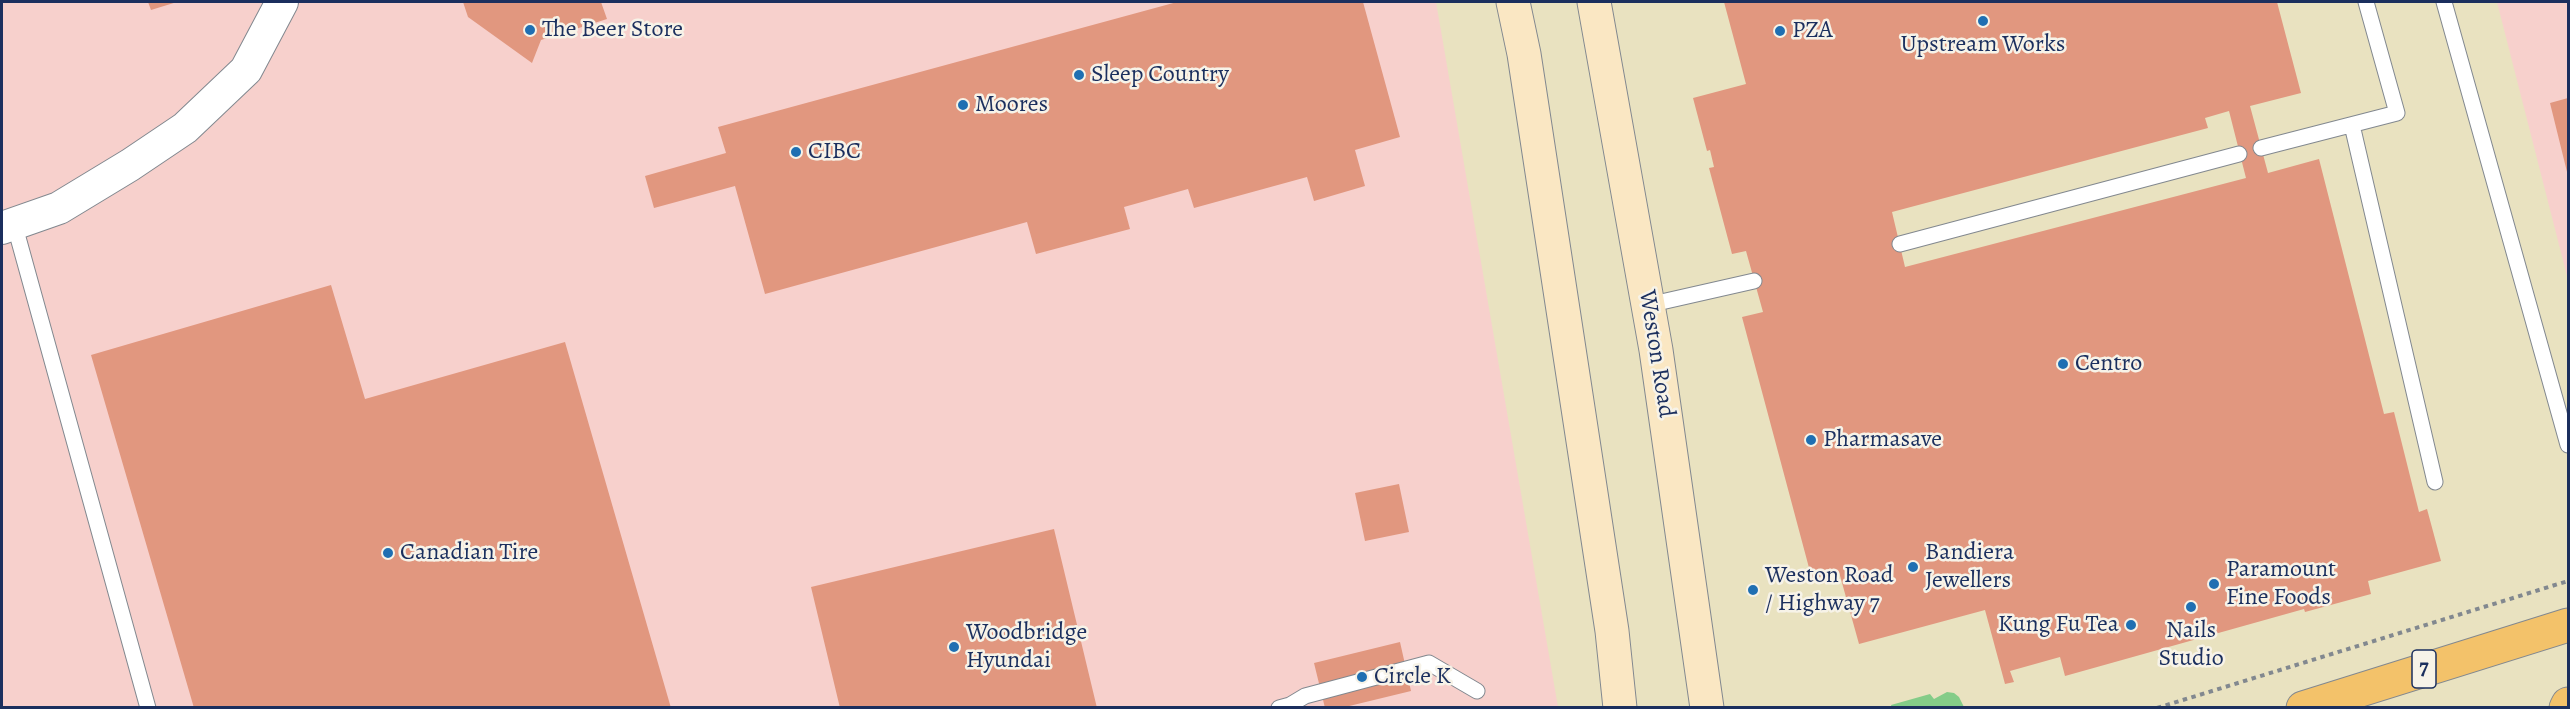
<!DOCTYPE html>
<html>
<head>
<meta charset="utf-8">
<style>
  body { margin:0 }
  #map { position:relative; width:2570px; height:709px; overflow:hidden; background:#e9e2c0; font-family:Alegreya,serif }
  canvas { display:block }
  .frame { position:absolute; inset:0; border:3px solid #1b2f5e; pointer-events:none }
</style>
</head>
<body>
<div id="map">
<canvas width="2570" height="709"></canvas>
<div class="frame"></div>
</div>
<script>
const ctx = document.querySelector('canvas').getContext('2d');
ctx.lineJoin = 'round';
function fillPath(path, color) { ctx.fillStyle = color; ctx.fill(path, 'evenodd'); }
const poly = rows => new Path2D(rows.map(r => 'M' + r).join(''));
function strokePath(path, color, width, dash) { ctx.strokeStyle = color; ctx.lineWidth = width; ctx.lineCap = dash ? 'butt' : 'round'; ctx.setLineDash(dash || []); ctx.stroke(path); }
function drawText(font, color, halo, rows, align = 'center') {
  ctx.font = font + ' Alegreya,serif'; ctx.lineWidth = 5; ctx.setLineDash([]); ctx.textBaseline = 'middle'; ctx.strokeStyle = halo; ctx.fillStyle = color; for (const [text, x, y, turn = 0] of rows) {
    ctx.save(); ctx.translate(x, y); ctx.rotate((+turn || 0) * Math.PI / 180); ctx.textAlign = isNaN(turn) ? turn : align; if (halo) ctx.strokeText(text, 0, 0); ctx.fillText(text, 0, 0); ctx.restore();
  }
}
const built = poly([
  [2,2,1436,2,1558,707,2,707],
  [2497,2,2568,2,2568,280]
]);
const green = poly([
  [1947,692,1954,693,1959,697,1964,707,1892,708,1891,705,1930,694,1934,699]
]);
const building = poly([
  [148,2,177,2,151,10],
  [463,2,601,2,607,19,541,40,532,63,468,17],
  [1177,2,1363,2,1400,137,1355,150,1365,186,1314,201,1307,177,1194,208,1188,189,1124,207,1130,229,1036,254,1027,222,765,294,735,186,654,208,645,176,726,153,718,127],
  [1724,2,2277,2,2301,93,2250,106,2268,173,2319,159,2384,414,2394,412,2419,512,2427,509,2441,561,2368,581,2371,594,2305,612,2304,609,2065,676,2060,657,2010,671,2014,682,2005,684,1985,610,1859,644,1839,572,1812,579,1742,317,1763,312,1746,251,1732,254,1709,168,1714,167,1710,150,1707,151,1693,98,1746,84],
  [2229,111,2246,178,1905,267,1892,212,2208,128,2205,118],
  [2568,98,2568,176,2550,103],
  [331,285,365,399,565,342,671,708,194,708,91,355],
  [1399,484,1409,532,1365,541,1355,493],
  [1054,529,1097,708,840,708,811,587],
  [1400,642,1411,691,1341,708,1325,708,1314,663]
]);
const path = poly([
  [2157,708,2568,581]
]);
const service = poly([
  [2444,2,2568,445],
  [2352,125,2435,482],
  [2261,148,2397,113,2366,2],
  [14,223,148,708],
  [1900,244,2239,154],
  [1648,305,1754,281],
  [1279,708,1290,705,1305,696,1429,663,1477,691]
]);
const minor = poly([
  [2,228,59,208,130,165,185,128,246,70,282,2]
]);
const secondary = poly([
  [1513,2,1524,54,1612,631,1620,708],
  [1594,2,1656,350,1707,708]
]);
const primary = poly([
  [2303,708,2568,625],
  [2566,708,2568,704]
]);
const markers = [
  [1983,21,6,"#1f6fb2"],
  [530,30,6,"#1f6fb2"],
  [1780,31,6,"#1f6fb2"],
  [1079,75,6,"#1f6fb2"],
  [963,105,6,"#1f6fb2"],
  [796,152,6,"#1f6fb2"],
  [2063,364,6,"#1f6fb2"],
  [1811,440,6,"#1f6fb2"],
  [388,553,6,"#1f6fb2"],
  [1913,567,6,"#1f6fb2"],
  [2214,584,6,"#1f6fb2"],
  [1753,590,6,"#1f6fb2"],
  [2191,607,6,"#1f6fb2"],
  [2131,625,6,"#1f6fb2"],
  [954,647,6,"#1f6fb2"],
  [1362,677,6,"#1f6fb2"]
];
const shields = [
  [2424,669,24]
];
const shieldNames = [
  ["7",2424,669]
];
const poiNames = [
  ["The Beer Store",542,30],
  ["PZA",1792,31],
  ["Upstream Works",1983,45,"center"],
  ["Sleep Country",1091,75],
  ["Moores",975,105],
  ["CIBC",808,152],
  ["Centro",2075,364],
  ["Pharmasave",1823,440],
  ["Canadian Tire",400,553],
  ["Bandiera",1925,553],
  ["Jewellers",1925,581],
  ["Paramount",2226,570],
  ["Fine Foods",2226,598],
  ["Weston Road",1765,576],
  ["/ Highway 7",1765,604],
  ["Kung Fu Tea",2119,625,"right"],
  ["Nails",2191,631,"center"],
  ["Studio",2191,659,"center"],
  ["Woodbridge",966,633],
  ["Hyundai",966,661],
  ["Circle K",1374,677]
];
const streetNames = [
  ["Weston Road",1656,354,81]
];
fillPath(built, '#f7d0cc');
fillPath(green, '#84cc88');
fillPath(building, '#e1977f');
strokePath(service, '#82888f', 17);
strokePath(minor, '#82888f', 34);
strokePath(secondary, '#82888f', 35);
strokePath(primary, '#82888f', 35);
strokePath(path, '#82888f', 4, [4.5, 4.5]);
strokePath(service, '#fff', 15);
strokePath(minor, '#fff', 32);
strokePath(secondary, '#fae7c3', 33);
strokePath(primary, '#f3c26a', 33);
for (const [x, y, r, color] of markers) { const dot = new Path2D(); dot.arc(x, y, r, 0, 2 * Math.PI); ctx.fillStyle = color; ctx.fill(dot); strokePath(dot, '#f7f3e8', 2); }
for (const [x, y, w] of shields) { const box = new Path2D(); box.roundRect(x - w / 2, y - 19, w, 38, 4.5); ctx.fillStyle = '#f7f3e8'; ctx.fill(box); strokePath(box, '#1b2f5e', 1.5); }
drawText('bold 22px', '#1b2f5e', null, shieldNames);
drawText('24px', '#1b2f5e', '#f7f3e8', poiNames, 'left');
drawText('24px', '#1b2f5e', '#f7f3e8', streetNames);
</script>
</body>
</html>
